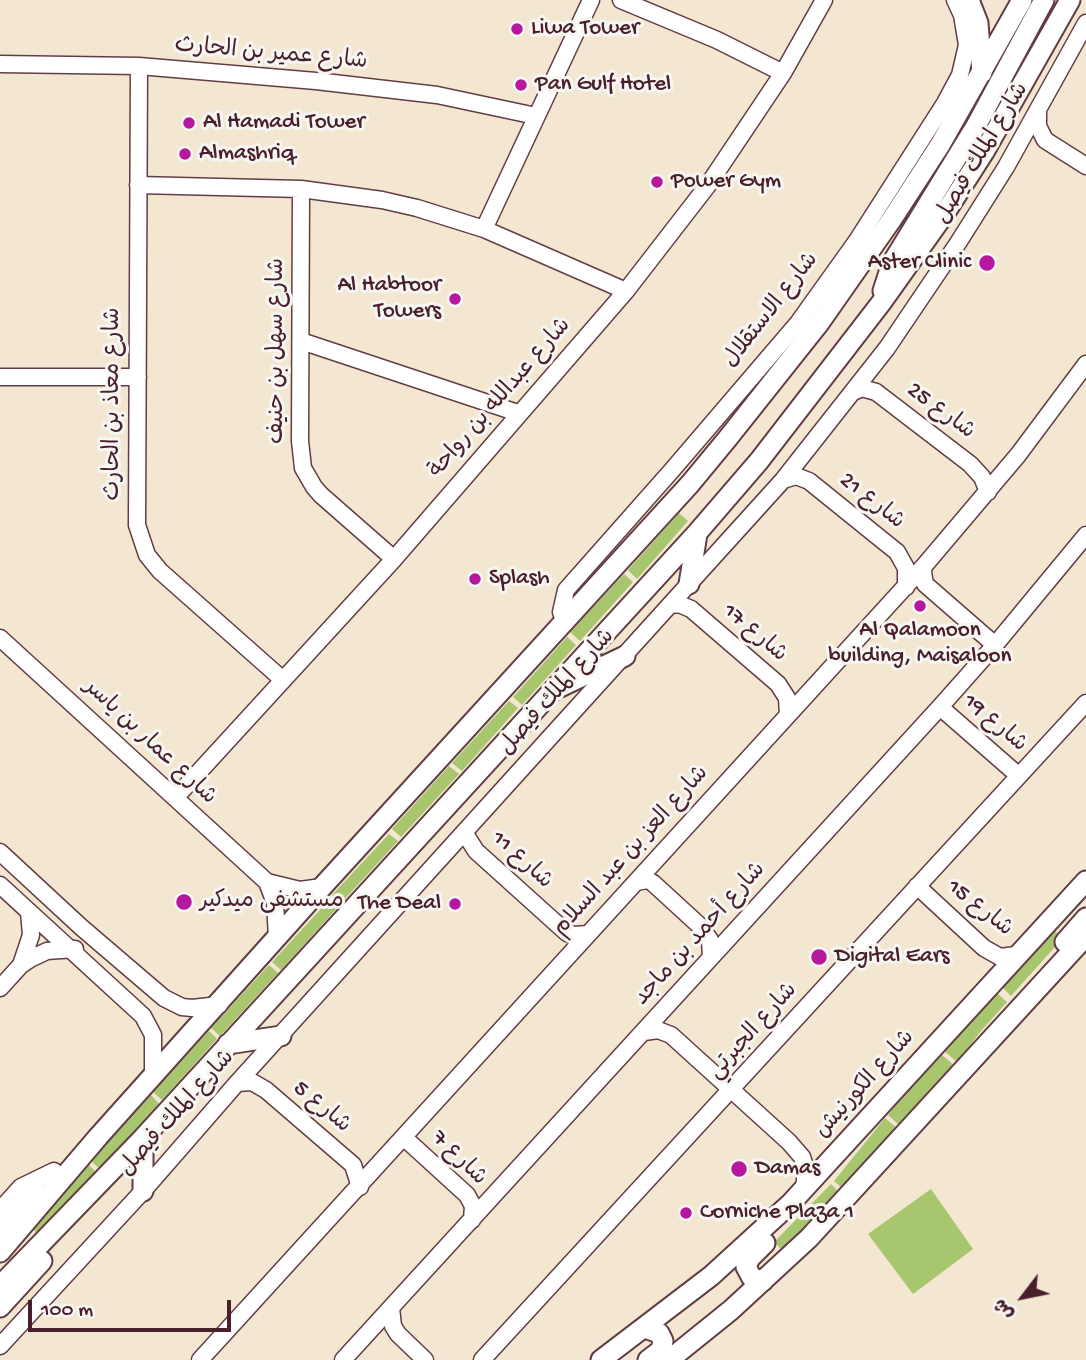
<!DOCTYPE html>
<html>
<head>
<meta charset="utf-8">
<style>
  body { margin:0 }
  #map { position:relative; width:1086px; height:1360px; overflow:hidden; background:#f3e7d2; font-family:"Gochi Hand","Playpen Sans Arabic",sans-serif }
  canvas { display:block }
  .north { position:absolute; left:988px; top:1262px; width:70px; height:70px; -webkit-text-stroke:5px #f6f6f2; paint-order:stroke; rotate:238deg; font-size:19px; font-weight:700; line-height:28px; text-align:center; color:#4a1f2b }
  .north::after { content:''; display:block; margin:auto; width:24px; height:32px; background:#4a1f2b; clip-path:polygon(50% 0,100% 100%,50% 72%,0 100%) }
  .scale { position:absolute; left:28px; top:1300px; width:203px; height:32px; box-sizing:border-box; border:4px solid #4a1f2b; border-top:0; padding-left:9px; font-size:21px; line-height:24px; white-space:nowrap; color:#4a1f2b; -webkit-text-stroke:5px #f6f6f2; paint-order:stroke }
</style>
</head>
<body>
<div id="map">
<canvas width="1086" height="1360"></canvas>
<div class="north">ش</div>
<div class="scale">100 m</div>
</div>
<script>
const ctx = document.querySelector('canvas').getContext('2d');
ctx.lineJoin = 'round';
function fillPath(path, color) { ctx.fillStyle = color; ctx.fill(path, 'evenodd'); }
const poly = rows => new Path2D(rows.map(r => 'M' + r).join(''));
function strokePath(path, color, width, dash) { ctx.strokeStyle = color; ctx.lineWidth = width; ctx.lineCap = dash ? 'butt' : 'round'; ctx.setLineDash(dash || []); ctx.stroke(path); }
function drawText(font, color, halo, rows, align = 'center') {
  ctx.font = font + ' "Gochi Hand","Playpen Sans Arabic",sans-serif'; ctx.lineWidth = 6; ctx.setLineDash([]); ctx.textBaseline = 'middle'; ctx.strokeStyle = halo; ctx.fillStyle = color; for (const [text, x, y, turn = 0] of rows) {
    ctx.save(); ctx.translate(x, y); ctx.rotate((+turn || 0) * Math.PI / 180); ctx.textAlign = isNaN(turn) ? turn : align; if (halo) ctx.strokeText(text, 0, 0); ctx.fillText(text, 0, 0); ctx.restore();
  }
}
const green = poly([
  [679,513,688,521,637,579,628,570],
  [624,574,633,582,580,641,570,632],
  [567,637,576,645,522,705,513,697],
  [509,701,518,708,462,771,452,763],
  [449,766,459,774,401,837,392,829],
  [389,834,398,841,341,903,332,895],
  [329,900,338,907,281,970,272,962],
  [1054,930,1063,938,1011,996,1002,987],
  [269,965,278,973,220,1036,211,1028],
  [997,993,1007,1002,981,1031,957,1062,944,1051],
  [209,1031,217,1039,162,1100,153,1092],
  [942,1055,955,1066,900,1126,888,1115,908,1089],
  [151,1095,159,1104,100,1169,91,1161],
  [885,1118,898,1129,843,1189,834,1181],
  [88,1164,97,1173,39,1234,32,1229],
  [831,1184,840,1193,782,1250,774,1242],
  [931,1189,973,1249,913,1294,868,1234]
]);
const minor = poly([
  [621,0,717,40,783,73],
  [0,64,139,66,316,81,437,95,536,116],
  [139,66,137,525,147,555,160,571,283,680],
  [1038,110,1038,126,1045,140,1086,166],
  [138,185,301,189,382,200,417,208,484,229,626,291],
  [301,189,300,441,303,468,314,487,321,495,394,559],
  [484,229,591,0],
  [301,341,518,413],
  [0,377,138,377],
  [853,392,862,388,876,392,970,464,982,477,988,492],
  [783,480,796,476,809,481,897,552,906,568,906,587],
  [924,566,923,572,925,584,995,645],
  [671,605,679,604,691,609,778,684,787,698,788,715],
  [565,623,561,612,566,590,673,469,798,323,856,242,945,103,960,75,967,45,962,15,955,0],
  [0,638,267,882,300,890,322,887],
  [940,707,1019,776],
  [175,798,394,559,626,291,708,185,783,73,824,0],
  [464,832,476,851,567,933,574,935,588,934],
  [0,852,81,927,164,998,182,1007,192,1008,219,1005],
  [267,882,275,903,277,937],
  [636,882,648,880,653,883,701,927,710,940,711,957],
  [0,885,143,1016,153,1035,153,1077],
  [917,886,984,948,1000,957,1016,955],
  [21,965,31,935,29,912],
  [0,988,21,965,30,959,47,951,75,949],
  [644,1032,658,1030,671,1035,789,1142,802,1157,805,1166,805,1182,802,1191],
  [237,1083,252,1082,266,1090,353,1165,360,1187],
  [399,1142,405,1140,410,1143,467,1195,473,1206,472,1220],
  [0,1210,21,1187,54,1171],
  [391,1308,393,1326,398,1334,425,1360],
  [0,1346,143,1191,237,1083,783,480,887,348,958,243,1006,167,1086,23],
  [200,1360,924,566,1018,455,1086,364],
  [343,1360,940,707,995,645,1086,535],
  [482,1360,1086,703]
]);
const major = poly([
  [969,0,978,23,982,73],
  [883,291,892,263,976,126,1044,0],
  [689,584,697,534],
  [560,687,625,656],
  [1065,942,1086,918],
  [228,1044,281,1036],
  [143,1191,143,1138],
  [0,1230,37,1190],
  [0,1252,98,1137,322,887,690,484,728,438,820,322,892,219,940,145,1022,0],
  [763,1281,752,1278,746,1267,750,1258,765,1243],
  [0,1286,143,1138,697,533,759,461,881,303,945,213,984,152,1070,0],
  [0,1307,42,1261],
  [645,1328,659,1333,663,1341,661,1350,648,1360],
  [601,1360,711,1276,791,1203,1086,881],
  [669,1360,731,1310,809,1238,1086,936]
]);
const markers = [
  [517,29,7,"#b5179e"],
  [521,85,7,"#b5179e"],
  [189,123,7,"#b5179e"],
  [185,154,7,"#b5179e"],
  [657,182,7,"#b5179e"],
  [987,263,9,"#b5179e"],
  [455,299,7,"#b5179e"],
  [475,579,7,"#b5179e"],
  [920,606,7,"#b5179e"],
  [184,902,9,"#b5179e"],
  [455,904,7,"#b5179e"],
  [819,957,9,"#b5179e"],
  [739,1169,9,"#b5179e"],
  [686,1213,7,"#b5179e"]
];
const poiNames = [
  ["Liwa Tower",531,29],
  ["Pan Gulf Hotel",535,85],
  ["Al Hamadi Tower",203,123],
  ["Almashriq",199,154],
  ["Power Gym",671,182],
  ["Aster Clinic",971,263,"right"],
  ["Al Habtoor",441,286,"right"],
  ["Towers",441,312,"right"],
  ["Splash",489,579],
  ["Al Qalamoon",920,631,"center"],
  ["building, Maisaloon",920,657,"center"],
  ["مستشفى ميدكير",200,902],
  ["The Deal",441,904,"right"],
  ["Digital Ears",835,957],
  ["Damas",755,1169],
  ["Corniche Plaza 1",700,1213]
];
const streetNames = [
  ["شارع عمير بن الحارث",271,55,5],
  ["شارع الملك فيصل",983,154,-59],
  ["شارع الاستقلال",772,311,-52],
  ["شارع سهل بن حنيف",278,351,-90],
  ["شارع عبدالله بن رواحة",501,399,-49],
  ["شارع معاذ بن الحارث",114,404,-90],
  ["شارع 25",940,412,37],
  ["شارع 21",871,502,39],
  ["شارع 17",754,634,41],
  ["شارع الملك فيصل",558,693,-48],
  ["شارع 19",994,724,41],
  ["شارع عمار بن ياسر",149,743,43],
  ["شارع العز بن عبد السلام",632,852,-48],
  ["شارع 11",521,861,43],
  ["شارع 15",979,909,39],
  ["شارع أحمد بن ماجد",701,935,-48],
  ["شارع الجبرتي",754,1032,-48],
  ["شارع الكورنيش",866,1085,-48],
  ["شارع 5",321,1108,40],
  ["شارع الملك فيصل",178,1114,-48],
  ["شارع 7",458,1159,45]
];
fillPath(green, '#a7c66e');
strokePath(minor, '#633d44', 19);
strokePath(major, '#633d44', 23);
strokePath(minor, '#fff', 16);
strokePath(major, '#fff', 19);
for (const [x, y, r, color] of markers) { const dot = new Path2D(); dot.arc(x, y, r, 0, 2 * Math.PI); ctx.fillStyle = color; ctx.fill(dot); strokePath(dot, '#f6f6f2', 2.5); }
drawText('23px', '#4a1f2b', '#f6f6f2', poiNames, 'left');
drawText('23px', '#4a1f2b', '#f6f6f2', streetNames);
</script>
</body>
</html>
